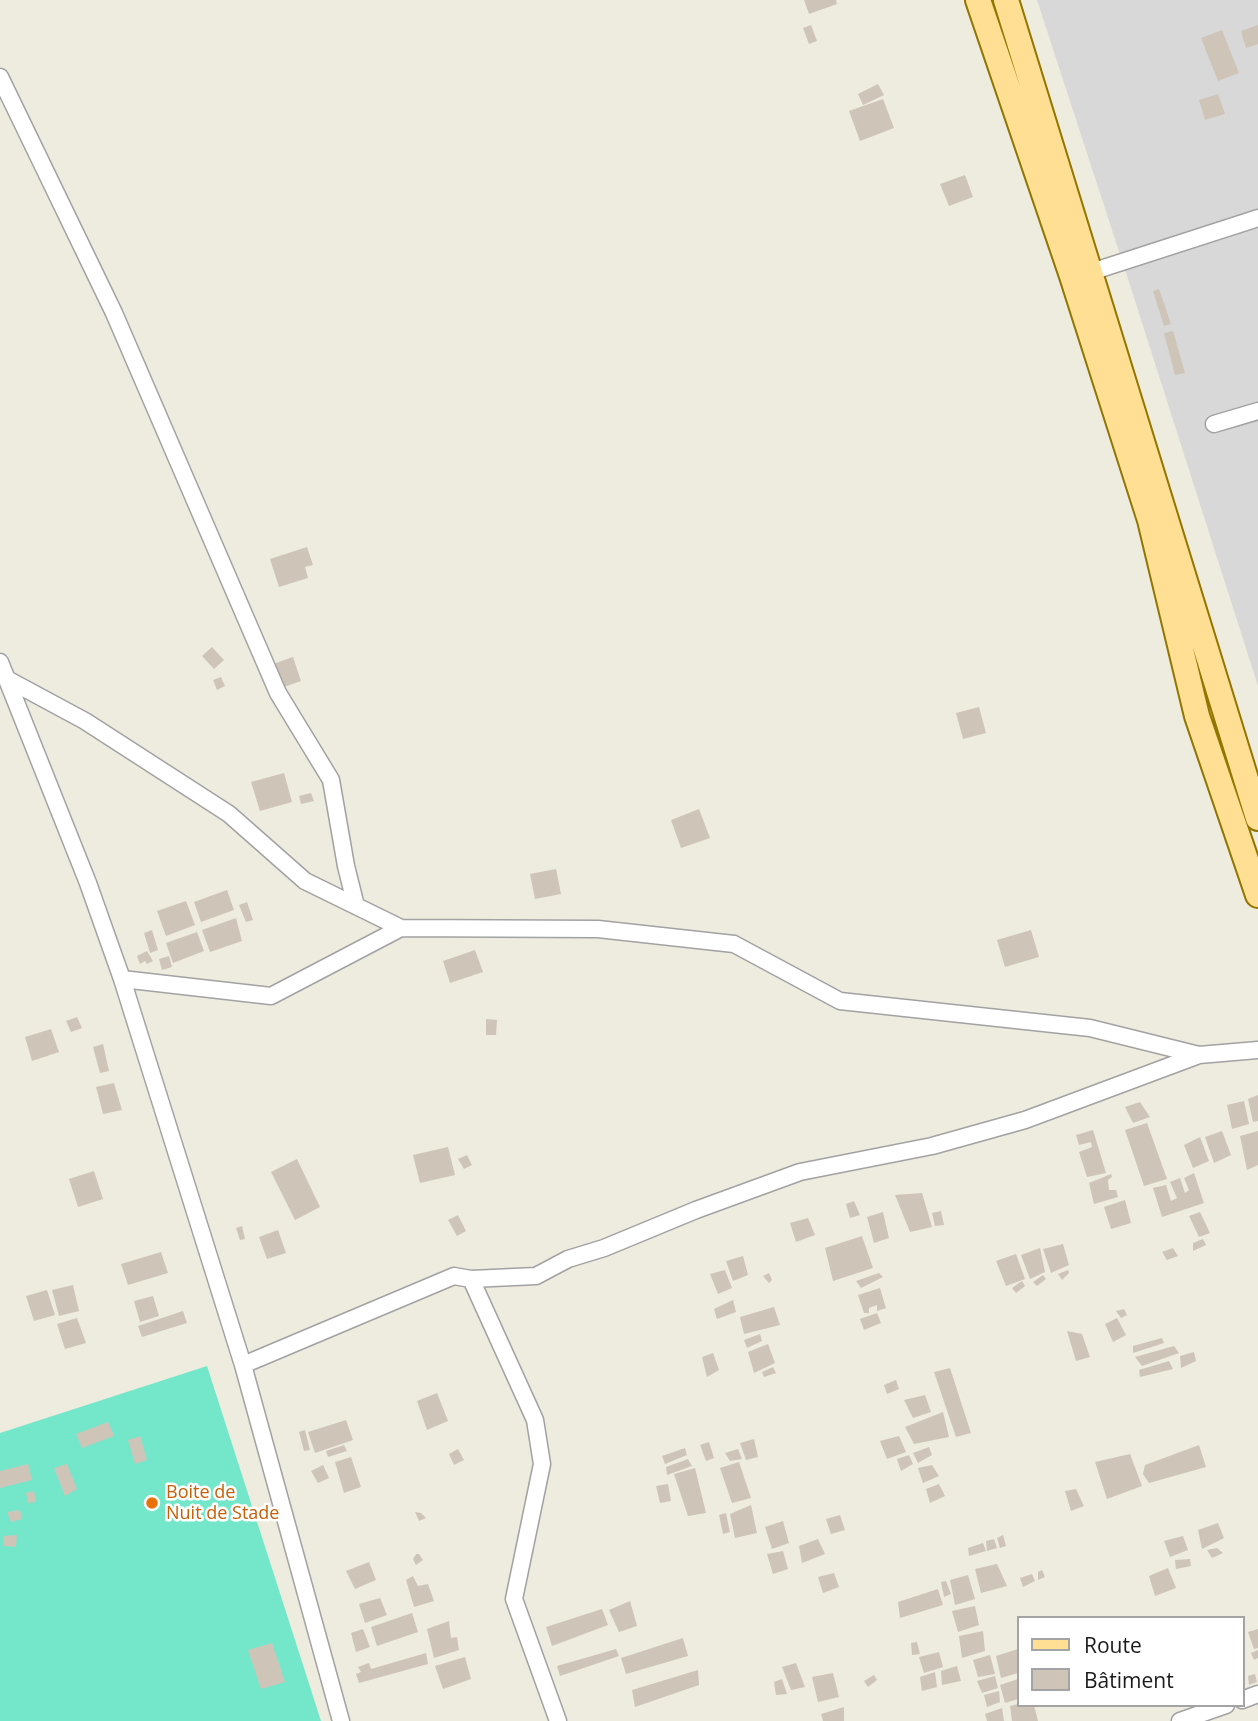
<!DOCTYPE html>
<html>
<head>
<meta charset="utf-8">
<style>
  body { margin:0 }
  #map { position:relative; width:1258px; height:1721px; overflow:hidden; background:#eeebdf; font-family:"Open Sans",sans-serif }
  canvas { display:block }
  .legend { position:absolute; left:1017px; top:1616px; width:228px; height:91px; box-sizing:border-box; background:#fff; border:2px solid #a4a4a4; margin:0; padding:9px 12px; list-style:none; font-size:21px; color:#1b1b1b }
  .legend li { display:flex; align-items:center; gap:14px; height:35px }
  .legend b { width:35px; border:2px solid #a4a4a4 }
</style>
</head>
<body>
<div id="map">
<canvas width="1258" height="1721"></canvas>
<ul class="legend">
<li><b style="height:9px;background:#ffdf93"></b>Route</li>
<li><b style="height:19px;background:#cec5b8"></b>Bâtiment</li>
</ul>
</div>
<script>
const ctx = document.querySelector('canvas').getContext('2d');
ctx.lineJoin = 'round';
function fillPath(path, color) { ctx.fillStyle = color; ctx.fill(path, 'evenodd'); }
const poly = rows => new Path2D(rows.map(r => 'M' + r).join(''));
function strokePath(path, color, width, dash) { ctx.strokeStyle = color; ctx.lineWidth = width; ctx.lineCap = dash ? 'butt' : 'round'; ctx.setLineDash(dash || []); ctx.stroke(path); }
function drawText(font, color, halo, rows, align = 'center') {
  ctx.font = font + ' "Open Sans",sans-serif'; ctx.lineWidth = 5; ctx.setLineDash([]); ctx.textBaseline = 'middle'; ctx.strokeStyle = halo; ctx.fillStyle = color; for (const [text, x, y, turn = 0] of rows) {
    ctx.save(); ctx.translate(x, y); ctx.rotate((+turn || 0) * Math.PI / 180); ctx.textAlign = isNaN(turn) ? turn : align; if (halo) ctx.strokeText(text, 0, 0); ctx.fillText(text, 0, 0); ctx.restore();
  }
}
const residential = poly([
  [1037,0,1258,0,1258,686,1129,282]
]);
const pitch = poly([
  [207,1366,321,1721,0,1721,0,1433]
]);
const building = poly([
  [804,0,836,0,837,4,809,14],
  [811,25,817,41,809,44,803,28],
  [1258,25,1258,44,1246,48,1241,31],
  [1222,30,1239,73,1218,81,1201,38],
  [878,84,884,95,863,105,858,94],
  [1218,94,1225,114,1205,120,1199,100],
  [883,99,894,128,860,141,849,111],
  [965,175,973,197,949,206,940,184],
  [1159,289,1171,324,1164,326,1153,291],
  [1173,331,1185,373,1175,375,1164,333],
  [307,547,313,565,305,567,308,578,279,587,270,559],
  [212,647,224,660,214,669,202,656],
  [293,657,301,681,281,688,273,664],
  [221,677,225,686,217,690,213,680],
  [979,707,986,733,963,739,956,713],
  [284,773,292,802,260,811,251,782],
  [311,793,314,801,301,804,299,796],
  [699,809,710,838,681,848,671,820],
  [556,869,561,894,535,899,530,874],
  [227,890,234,910,201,922,194,902],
  [186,901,195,925,166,936,157,911],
  [247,902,253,920,246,922,239,905],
  [236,918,242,941,210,952,202,930],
  [152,930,158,950,150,953,144,933],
  [1031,930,1039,957,1005,967,997,940],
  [197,932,204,951,173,963,166,943],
  [475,950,483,972,450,983,443,961],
  [147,951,153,961,147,964,145,961,140,964,137,956],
  [169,956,172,967,162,970,159,959],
  [77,1017,82,1028,71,1032,66,1021],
  [486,1019,497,1020,496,1035,486,1035],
  [51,1029,59,1052,32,1061,25,1037],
  [103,1044,109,1071,100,1073,93,1047],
  [114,1083,122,1110,103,1114,96,1087],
  [1258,1095,1258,1121,1253,1122,1248,1099],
  [1244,1101,1249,1124,1232,1129,1227,1105],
  [1140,1102,1150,1117,1133,1123,1125,1107],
  [1147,1123,1167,1179,1144,1186,1125,1130],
  [1093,1130,1106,1173,1087,1177,1079,1152,1092,1147,1091,1142,1079,1145,1076,1135],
  [1222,1131,1231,1155,1214,1163,1205,1137],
  [1258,1131,1258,1165,1247,1170,1240,1136],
  [1200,1137,1209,1161,1193,1168,1184,1145],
  [448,1147,455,1175,420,1183,413,1155],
  [467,1155,472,1165,464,1169,458,1159],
  [297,1159,320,1207,295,1220,271,1172],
  [94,1171,103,1199,78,1207,69,1179],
  [1194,1173,1204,1203,1162,1217,1153,1188,1166,1185,1171,1201,1177,1198,1170,1182,1180,1178,1185,1193,1189,1190,1184,1178],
  [1111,1174,1112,1177,1108,1180,1109,1190,1116,1190,1118,1197,1094,1204,1089,1183],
  [922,1193,932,1227,910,1232,895,1195],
  [1125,1200,1131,1223,1111,1229,1104,1207],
  [854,1201,860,1215,850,1218,846,1204],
  [941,1211,944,1225,935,1226,932,1213],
  [883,1212,889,1238,874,1243,867,1217],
  [1200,1212,1210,1233,1199,1237,1189,1216],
  [458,1215,466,1231,457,1236,448,1220],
  [808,1218,815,1235,796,1242,790,1223],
  [242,1226,245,1239,240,1240,236,1228],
  [278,1230,286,1253,267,1259,259,1237],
  [862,1236,873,1268,833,1281,825,1248],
  [1203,1239,1206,1245,1193,1251,1193,1243],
  [1063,1244,1069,1265,1051,1273,1043,1249],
  [1040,1248,1045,1272,1030,1279,1021,1255],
  [1173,1248,1178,1256,1167,1260,1162,1252],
  [161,1252,168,1273,128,1285,121,1264],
  [1016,1254,1025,1279,1006,1286,996,1261],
  [743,1256,748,1275,733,1281,726,1261],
  [725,1270,732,1288,718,1294,710,1274],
  [1068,1270,1069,1273,1062,1280,1058,1274],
  [769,1273,772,1280,769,1283,763,1276],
  [879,1273,883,1277,861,1288,856,1281],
  [1043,1275,1046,1279,1037,1286,1033,1282],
  [1022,1281,1025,1286,1016,1293,1012,1288],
  [73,1285,79,1311,59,1316,52,1290],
  [880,1288,886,1308,877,1311,877,1305,869,1308,869,1313,864,1313,858,1295],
  [47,1290,55,1315,34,1321,26,1296],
  [153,1296,159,1316,140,1322,134,1301],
  [733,1300,736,1312,717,1319,714,1309],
  [774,1307,780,1325,744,1334,740,1317],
  [1124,1309,1127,1315,1121,1318,1116,1311],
  [183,1311,187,1323,142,1337,138,1326],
  [877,1313,881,1323,864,1330,860,1319],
  [77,1318,86,1343,65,1349,57,1324],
  [1117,1318,1126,1335,1113,1342,1105,1324],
  [1067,1331,1082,1334,1090,1357,1076,1361],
  [760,1334,762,1341,747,1348,744,1340],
  [1162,1338,1164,1343,1133,1353,1133,1346],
  [768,1344,775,1363,754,1373,748,1352],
  [1174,1346,1179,1353,1142,1366,1135,1357],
  [1194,1352,1196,1361,1181,1368,1180,1356],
  [713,1353,719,1370,707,1377,702,1357],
  [1169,1361,1173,1369,1140,1377,1139,1370],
  [773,1367,776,1373,764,1377,762,1372],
  [950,1368,971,1433,956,1437,934,1372],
  [896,1380,899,1389,887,1394,884,1385],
  [437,1393,448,1421,427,1430,417,1401],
  [925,1395,931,1412,913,1418,904,1400],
  [943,1412,949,1437,914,1444,905,1427],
  [346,1420,353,1440,315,1453,308,1432],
  [108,1422,114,1436,82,1448,76,1434],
  [305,1430,310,1450,304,1451,299,1432],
  [140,1436,147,1460,135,1464,128,1440],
  [899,1436,906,1452,887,1459,880,1441],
  [754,1439,758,1457,746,1460,740,1443],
  [709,1442,714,1458,706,1461,700,1445],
  [344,1445,347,1451,328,1457,326,1451],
  [1199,1445,1206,1467,1149,1483,1143,1474,1145,1465],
  [929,1447,932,1455,918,1463,913,1453],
  [685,1448,687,1455,665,1464,662,1456],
  [458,1449,464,1460,454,1465,449,1454],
  [738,1449,742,1459,730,1461,725,1453],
  [1130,1454,1142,1486,1107,1499,1095,1462],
  [909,1455,913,1464,901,1471,897,1459],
  [351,1457,361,1487,344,1493,335,1462],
  [688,1459,692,1466,667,1475,666,1467],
  [739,1462,751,1498,732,1503,720,1468],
  [28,1464,32,1480,0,1488,0,1471],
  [67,1464,77,1489,65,1496,54,1468],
  [323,1465,329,1478,318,1483,311,1471],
  [932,1465,939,1476,923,1483,918,1468],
  [695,1468,706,1513,688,1516,674,1474],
  [668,1484,671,1501,660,1503,656,1486],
  [939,1484,945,1496,930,1503,926,1489],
  [1076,1489,1084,1506,1071,1511,1065,1491],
  [34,1491,36,1502,28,1503,26,1493],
  [751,1505,757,1533,735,1538,730,1514],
  [20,1510,22,1519,11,1522,7,1512],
  [415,1512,421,1513,426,1518,419,1521],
  [726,1513,730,1532,723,1534,719,1515],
  [840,1515,845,1530,831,1534,826,1519],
  [783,1521,789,1543,772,1549,765,1527],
  [1218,1523,1224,1538,1202,1549,1198,1530],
  [17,1535,16,1547,4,1546,3,1536],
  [1003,1535,1006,1546,1000,1548,997,1538],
  [1183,1536,1188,1550,1170,1557,1164,1541],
  [818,1539,825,1554,802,1563,799,1546],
  [994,1539,997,1548,987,1551,986,1541],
  [983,1543,986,1551,969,1556,968,1548],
  [1217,1548,1223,1553,1212,1558,1207,1550],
  [783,1551,788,1569,773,1574,767,1554],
  [416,1554,419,1554,423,1560,416,1565,413,1559],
  [1190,1559,1191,1566,1176,1569,1175,1560],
  [369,1562,376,1580,355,1589,346,1571],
  [997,1564,1007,1586,981,1593,975,1569],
  [1168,1568,1176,1588,1155,1596,1149,1576],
  [1042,1570,1045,1577,1038,1580,1038,1572],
  [834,1573,839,1587,823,1593,818,1577],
  [1032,1574,1035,1581,1023,1587,1020,1578],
  [968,1575,975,1599,955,1605,950,1580],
  [413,1576,418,1586,428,1584,434,1601,414,1607,406,1580],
  [946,1581,951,1594,944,1597,941,1582],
  [938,1589,943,1605,900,1618,898,1602],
  [380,1598,387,1615,365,1623,359,1604],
  [630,1601,637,1626,619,1632,609,1610],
  [975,1606,979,1625,958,1632,952,1611],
  [602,1609,608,1625,552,1646,546,1627],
  [412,1613,418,1632,377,1646,371,1627],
  [449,1621,451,1638,457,1637,459,1650,434,1658,427,1629],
  [363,1629,370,1647,356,1652,351,1633],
  [1258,1629,1258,1648,1254,1649,1248,1632],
  [983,1631,985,1651,962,1658,959,1636],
  [683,1638,688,1656,626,1674,621,1658],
  [917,1642,920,1654,912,1655,911,1643],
  [272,1643,285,1682,261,1689,248,1650],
  [616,1649,619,1656,560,1676,557,1666],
  [1018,1649,1018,1673,1001,1678,996,1656],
  [1258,1650,1258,1658,1254,1660,1251,1653],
  [939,1652,943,1667,924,1673,919,1657],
  [426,1653,428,1664,359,1683,356,1674,361,1672,358,1667,369,1663,371,1669],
  [990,1655,995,1674,978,1677,973,1660],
  [465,1657,471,1679,443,1689,435,1666],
  [796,1663,805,1687,791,1690,782,1667],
  [957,1666,961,1681,942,1685,941,1671],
  [698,1670,699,1685,635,1707,632,1690],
  [935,1672,937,1687,922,1691,920,1677],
  [833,1673,839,1697,818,1702,812,1677],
  [1255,1674,1257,1682,1249,1685,1248,1676],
  [874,1675,877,1680,868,1687,864,1681],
  [995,1676,998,1688,982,1693,977,1681],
  [782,1679,787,1694,776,1695,774,1682],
  [1018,1679,1018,1699,1005,1703,1000,1685],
  [999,1691,1000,1702,987,1707,984,1695],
  [1018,1704,1034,1705,1038,1721,1012,1721,1010,1706],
  [844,1707,844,1721,823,1721,821,1714],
  [1002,1708,1004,1721,987,1721,985,1714]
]);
const minor = poly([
  [0,77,114,313,278,693,331,780,346,866,356,906],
  [1091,272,1258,218],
  [1214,424,1258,411],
  [0,662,88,883,122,979,243,1365,341,1721],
  [7,679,85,721,229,814,305,881,401,928,598,929,734,944,840,1001,1090,1028,1199,1055,1258,1050],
  [122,979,271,996,401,928],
  [471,1279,535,1420,542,1464,514,1599,558,1721],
  [243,1365,454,1276,471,1279,536,1276,568,1259,604,1248,696,1210,800,1172,932,1146,1025,1120,1199,1055],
  [1242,1700,1258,1694],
  [1180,1721,1226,1705]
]);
const primary = poly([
  [978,0,1072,276,1150,520,1197,716,1258,895],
  [1006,0,1258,818]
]);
const markers = [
  [152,1503,7,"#e8710a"]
];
const foodNames = [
  ["Boite de",166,1493],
  ["Nuit de Stade",166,1514]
];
fillPath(residential, '#d9d8d8');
fillPath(pitch, '#74e7ca');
fillPath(building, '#cec5b8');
strokePath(minor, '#a2a2a2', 19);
strokePath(primary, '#927600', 28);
strokePath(minor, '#fff', 16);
strokePath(primary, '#ffdf93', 24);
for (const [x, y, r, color] of markers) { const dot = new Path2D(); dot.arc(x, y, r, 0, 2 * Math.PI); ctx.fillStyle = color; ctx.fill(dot); strokePath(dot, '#fff', 2.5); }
drawText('18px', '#c56008', '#fff', foodNames, 'left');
</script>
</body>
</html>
